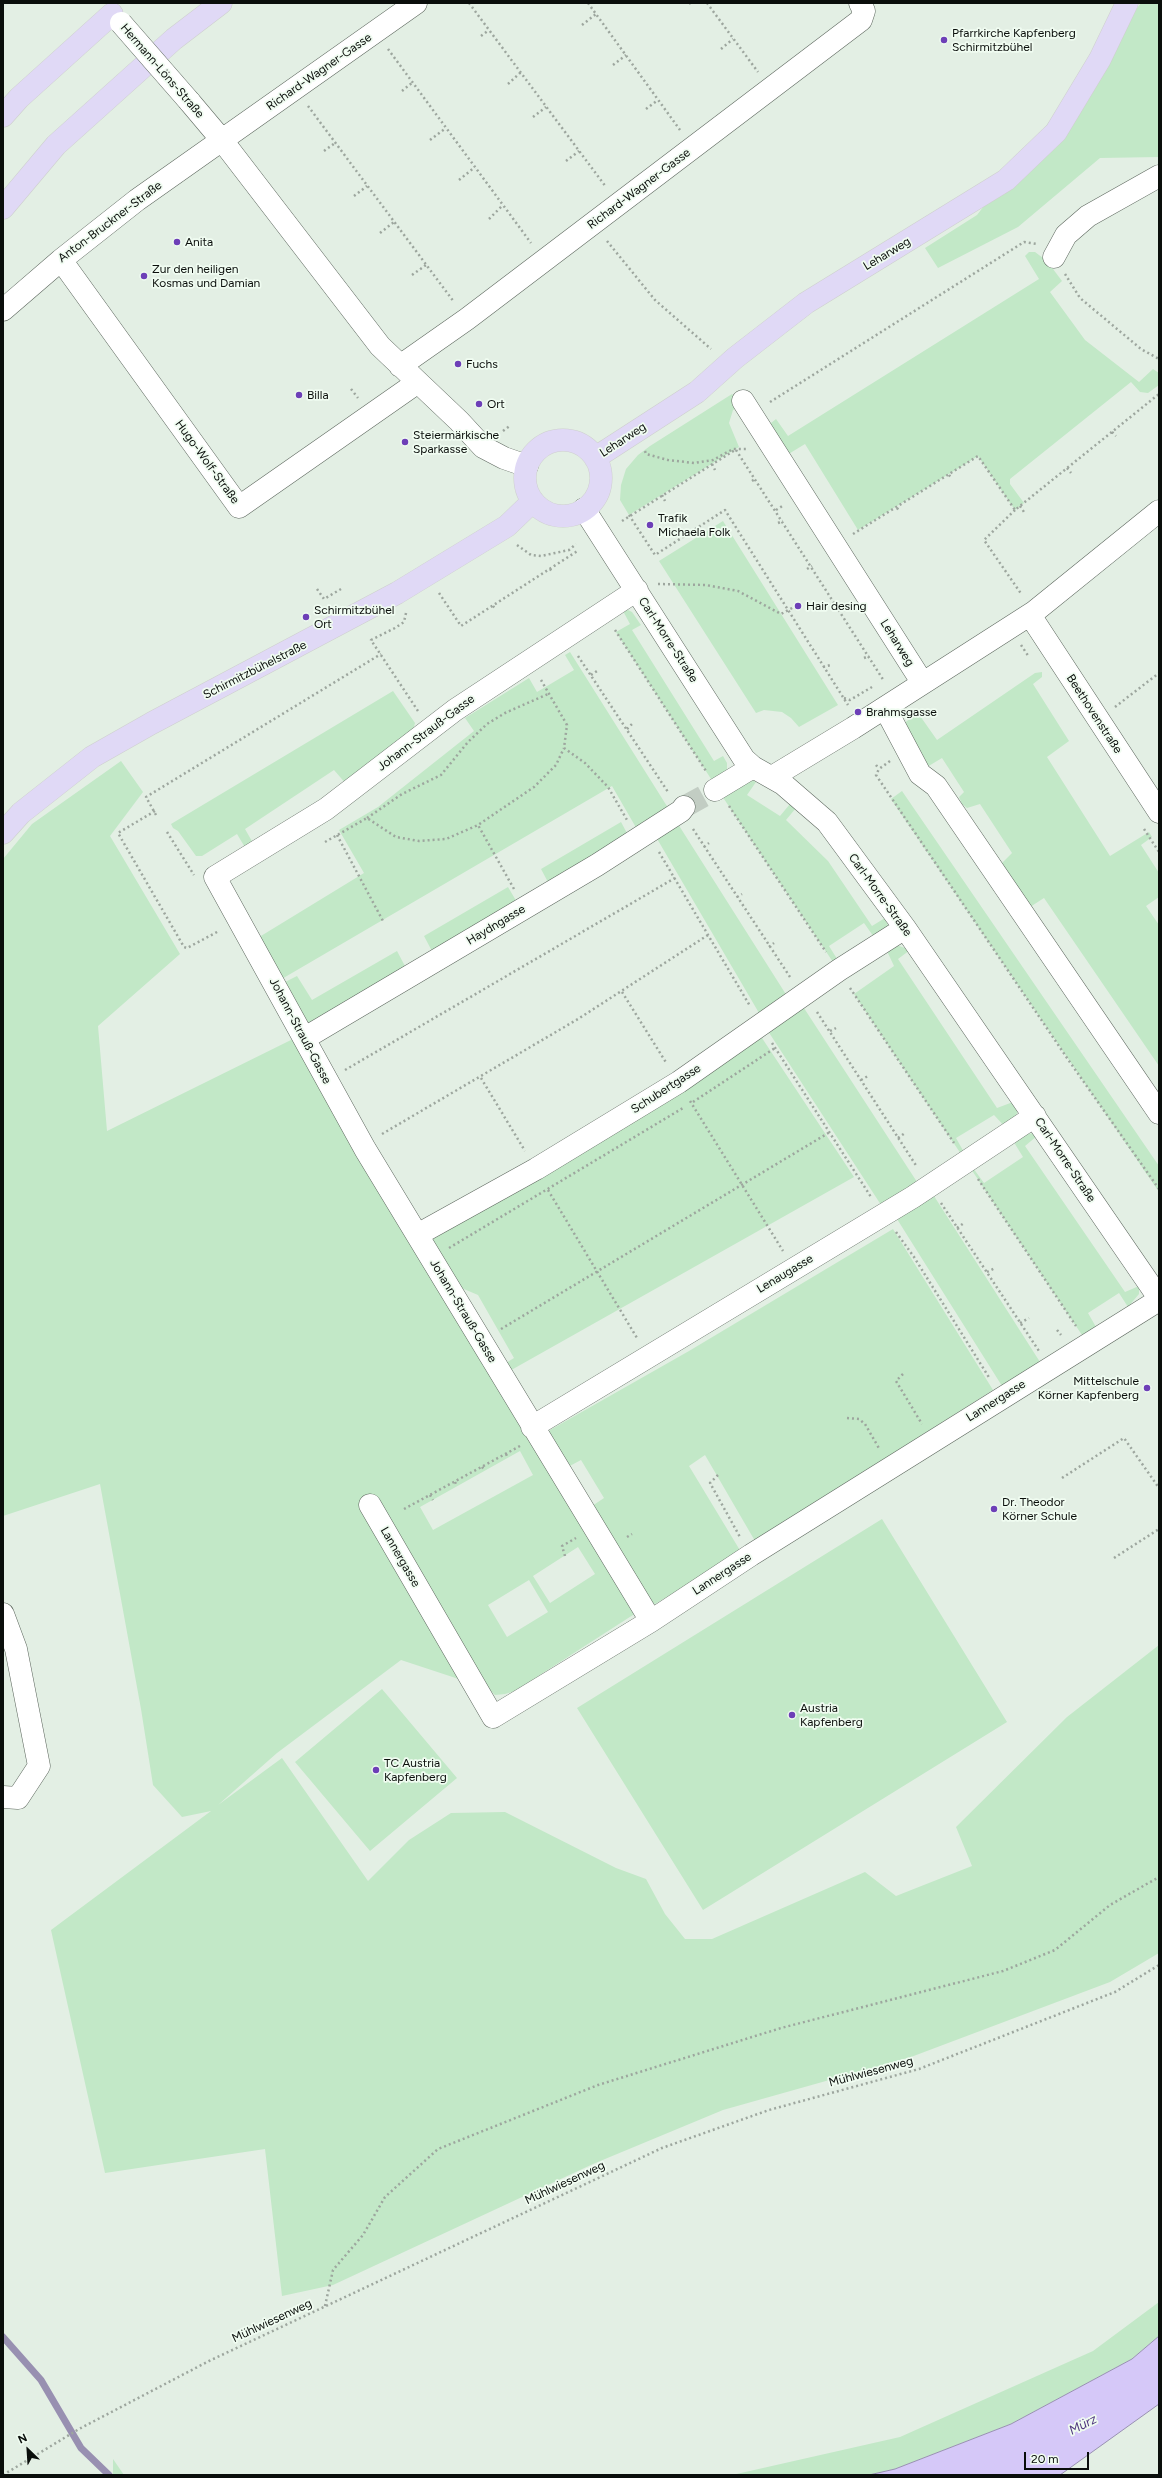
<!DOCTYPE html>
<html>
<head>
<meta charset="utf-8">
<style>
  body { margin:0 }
  #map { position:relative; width:1162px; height:2478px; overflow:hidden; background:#e3efe4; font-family:Figtree,sans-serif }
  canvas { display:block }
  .frame { position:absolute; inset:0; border:4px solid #0a0e0b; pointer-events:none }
  .north { position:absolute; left:8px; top:2430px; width:40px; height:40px; -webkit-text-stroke:3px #f0fcf1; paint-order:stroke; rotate:335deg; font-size:11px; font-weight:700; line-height:16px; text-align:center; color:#0a0e0b }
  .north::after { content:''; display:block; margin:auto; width:14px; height:18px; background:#0a0e0b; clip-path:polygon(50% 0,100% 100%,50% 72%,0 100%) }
  .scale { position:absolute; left:1024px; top:2452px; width:65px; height:18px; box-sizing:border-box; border:2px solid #0a0e0b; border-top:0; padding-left:5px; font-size:12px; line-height:14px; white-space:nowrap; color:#0a0e0b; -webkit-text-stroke:3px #f0fcf1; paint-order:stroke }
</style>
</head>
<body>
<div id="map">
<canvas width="1162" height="2478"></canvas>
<div class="frame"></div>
<div class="north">N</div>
<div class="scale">20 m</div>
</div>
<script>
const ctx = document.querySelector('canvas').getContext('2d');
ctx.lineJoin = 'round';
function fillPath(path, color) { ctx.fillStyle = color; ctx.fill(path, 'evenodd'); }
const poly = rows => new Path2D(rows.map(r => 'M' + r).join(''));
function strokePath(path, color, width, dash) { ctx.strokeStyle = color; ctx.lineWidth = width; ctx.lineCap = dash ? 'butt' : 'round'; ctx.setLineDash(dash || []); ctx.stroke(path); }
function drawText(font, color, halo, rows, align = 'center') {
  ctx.font = font + ' Figtree,sans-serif'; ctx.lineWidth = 3.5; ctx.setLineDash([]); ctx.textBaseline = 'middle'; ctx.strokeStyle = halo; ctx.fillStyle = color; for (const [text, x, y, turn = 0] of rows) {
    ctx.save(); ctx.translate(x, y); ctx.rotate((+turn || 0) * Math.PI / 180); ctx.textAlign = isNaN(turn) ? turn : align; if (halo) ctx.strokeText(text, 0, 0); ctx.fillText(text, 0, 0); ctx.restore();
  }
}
const green = poly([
  [1141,3,1159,3,1159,157,1100,158,1018,227,938,268,925,248,977,215],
  [1029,252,1035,252,1047,261,1062,281,1050,292,1085,340,1139,382,1153,369,1159,373,1159,385,1148,393,1140,392,1131,382,1010,479,1010,484,1024,503,1015,510,978,456,858,530,805,444,782,458,765,428,776,419,788,436,1039,279,1025,256],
  [732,394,742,406,733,410,729,423,739,447,629,515,620,500,621,485,626,469,638,455,650,446],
  [723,521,838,705,799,727,791,718,782,712,764,710,756,713,659,561],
  [628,610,632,612,641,625,632,630,714,761,723,756,727,763,727,769,721,778,713,782,616,632,630,624,623,611],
  [570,652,670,811,638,831,612,786,280,980,256,939,364,873,339,830,378,807,474,731,465,718,529,678,537,692,574,670,565,655],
  [1042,672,1042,677,1033,684,1069,741,1047,757,1110,856,1149,832,1152,837,1141,845,1159,873,1159,897,1146,906,1159,925,1159,1066,1044,898,1030,907,1000,871,1002,863,1012,853,980,804,967,808,962,804,959,797,964,792,942,758,927,767,903,724,918,713,937,740,1035,673],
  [393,691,415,723,413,730,347,785,334,770,245,829,253,843,246,849,237,834,202,856,196,856,178,831,173,828,171,824],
  [121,761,143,792,110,836,180,954,98,1026,107,1131,295,1038,636,1613,515,1691,505,1694,495,1695,489,1689,401,1660,277,1753,218,1805,282,1758,368,1881,409,1840,451,1813,505,1812,616,1868,646,1879,665,1914,685,1939,712,1939,865,1872,896,1896,972,1866,956,1827,1067,1717,1159,1645,1159,1953,1110,1982,911,2057,723,2110,593,2164,333,2285,282,2296,265,2149,105,2173,51,1930,211,1811,182,1817,153,1785,141,1709,100,1484,3,1516,3,859,32,824],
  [520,1451,533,1475,433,1530,420,1507],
  [578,1547,595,1574,550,1603,533,1576],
  [529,1580,548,1612,507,1637,488,1605],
  [748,779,756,782,747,795,780,816,790,804,796,808,786,820,828,861,872,926,885,918,888,926,876,940,864,923,829,946,839,962,835,965,720,793],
  [902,791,1159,1166,1159,1192,891,799],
  [621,822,628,835,549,884,541,869],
  [678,824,787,996,759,1013,656,837],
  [508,887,518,904,433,953,424,936],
  [894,944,910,950,898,959,997,1108,1013,1102,1018,1109,1015,1120,1007,1129,994,1115,956,1138,965,1154,963,1157,854,994,894,966,886,949],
  [397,951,406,968,310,1022,305,1023,281,984,297,976,312,1000],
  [802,1005,919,1185,883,1208,766,1028],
  [760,1035,854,1177,506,1373,501,1366,514,1358,478,1295,452,1284,431,1238],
  [1034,1133,1037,1136,1025,1146,1125,1292,1139,1286,1139,1294,1128,1307,1119,1293,1088,1313,1096,1327,1082,1335,971,1169,973,1168,984,1183,1023,1157,1015,1144,1016,1140,1028,1134],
  [934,1196,1040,1362,1002,1386,897,1219],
  [893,1229,993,1390,755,1541,705,1455,689,1466,741,1552,655,1604,646,1601,589,1508,604,1498,581,1460,564,1469,547,1437,550,1430,689,1351],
  [882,1519,1007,1722,703,1910,577,1708],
  [382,1689,457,1778,370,1851,295,1762],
  [1159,2302,1159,2336,1132,2359,1011,2424,895,2469,869,2475,732,2475,900,2437,1093,2351],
  [113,2459,124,2475,113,2475]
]);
const water = poly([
  [1159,2336,1159,2404,1060,2475,869,2475,895,2469,1011,2424,1132,2359,1159,2336]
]);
const stream = poly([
  [3,2337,41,2380,81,2448,109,2475]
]);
const minorTunnel = poly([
  [684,807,715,790]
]);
const path = poly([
  [469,3,606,187],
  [588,3,680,130],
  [707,3,758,72],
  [689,4,690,3],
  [582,25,596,14],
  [481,36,489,30],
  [388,49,531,243],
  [721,49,733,39],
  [613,65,626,55],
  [508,84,521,72],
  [402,91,413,82],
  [308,106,454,302],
  [646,109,658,100],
  [533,117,546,107],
  [430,140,446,128],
  [324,151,335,143],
  [566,161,579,151],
  [459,180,475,167],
  [354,196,367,186],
  [489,219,503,205],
  [380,233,394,222],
  [607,241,655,300,711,349],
  [1065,274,1080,298,1141,349,1159,359],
  [412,275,426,265],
  [351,389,358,398],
  [770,402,1024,242,1037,244],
  [503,431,511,425],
  [1112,432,1116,436],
  [736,450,884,681],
  [645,451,646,454,668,460,694,463,713,460,733,449,748,449],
  [712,464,715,470],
  [1067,468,1071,473],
  [949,475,952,479],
  [752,481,755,479],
  [662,495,665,501],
  [1020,506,1024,512],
  [897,508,900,512],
  [776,510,784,505],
  [1015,510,984,540,1022,595],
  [629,515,655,555,725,510,848,705],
  [622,521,735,450],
  [778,523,783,521],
  [853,534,978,456,1015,510,1159,394],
  [517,545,531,555,541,556,569,550,576,544],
  [550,569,553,573],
  [807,569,812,566],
  [658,584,706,585,738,591,781,614,794,607],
  [317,589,324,599,341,589],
  [439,593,461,626,579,550],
  [493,606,496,610],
  [406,613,404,622,395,628,371,640,418,711],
  [615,630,706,771],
  [1021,645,1029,657],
  [578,656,668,792],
  [864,658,869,656],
  [823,667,831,665],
  [591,675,597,671],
  [541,680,567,725,564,748,585,763,608,787,627,820],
  [844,698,850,700,872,687],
  [1115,707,1159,673],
  [627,729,632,724],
  [890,761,879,769,876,775,1067,1058,1159,1189],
  [876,765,879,769],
  [729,806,826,952],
  [155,811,118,833,184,947,187,948,219,931],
  [156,815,146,797,381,654],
  [367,818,402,794,441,775,468,742,487,724,505,713,548,694],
  [693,829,790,977],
  [1144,829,1159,852],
  [167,832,194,875],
  [337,835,383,921],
  [325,842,367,818,396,837,419,841,446,839,478,825],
  [704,847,709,843],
  [659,852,750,1006],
  [514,889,478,825,534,787,556,765,564,748],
  [737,897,742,894],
  [769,947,774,943],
  [850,988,954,1143],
  [622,992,667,1064],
  [817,1012,917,1167],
  [830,1031,836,1028],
  [772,1043,871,1197],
  [345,1070,675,878],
  [481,1078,525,1151],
  [861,1080,868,1076],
  [690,1101,783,1251],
  [693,1102,775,1048],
  [382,1134,578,1019,708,935],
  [898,1138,905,1133],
  [978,1179,1076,1326],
  [548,1190,637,1338],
  [941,1203,1039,1351],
  [957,1228,964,1223],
  [896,1232,914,1257,990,1379],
  [449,1248,683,1108],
  [987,1272,995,1268],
  [1020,1323,1029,1318],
  [501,1329,830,1132],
  [1057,1330,1061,1335],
  [903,1374,896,1381,922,1424],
  [847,1418,859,1419,865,1424,880,1450],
  [506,1454,508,1458],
  [482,1467,485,1471],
  [718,1475,710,1483,740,1537],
  [1062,1478,1124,1438,1159,1488],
  [455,1482,457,1486],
  [430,1495,433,1500],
  [404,1509,520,1446],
  [627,1537,632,1534],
  [565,1556,562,1546,576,1538],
  [1114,1558,1159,1529],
  [325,2306,333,2270,363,2235,385,2197,438,2149,598,2085,781,2028,1003,1971,1055,1950,1110,1905,1159,1877],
  [3,2475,79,2429,209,2361,662,2148,769,2110,919,2069,1115,1992,1159,1965]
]);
const minor = poly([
  [189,101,221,139,380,346,459,421,483,447,504,458,527,466],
  [1054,257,1066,235,1088,216,1159,176],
  [61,260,239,507,418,382],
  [3,310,61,260,137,200,416,3],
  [400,366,467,319,861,20,864,11,860,3],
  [743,401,922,682],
  [584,509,744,759,753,767,783,784,827,822,905,928,1159,1298],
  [637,590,455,710,326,809,215,877,365,1149,651,1621],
  [1030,615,1159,812],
  [885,708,920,774,936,786,1159,1113],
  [772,777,853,728,1034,612,1159,511],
  [715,790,753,767],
  [305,1038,597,865,681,811,684,807],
  [417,1235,536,1169,679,1082,839,970,905,928],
  [532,1427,913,1197,1035,1116],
  [370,1505,493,1717,651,1621,751,1555,1159,1300],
  [3,1614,16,1649,39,1766,18,1798,3,1797]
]);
const major = poly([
  [3,116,19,98,112,14],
  [3,208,56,145,174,39,221,3],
  '525 478a38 38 0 1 1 76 0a38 38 0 1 1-76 0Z',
  [595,458,697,392,735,358,806,303,1006,180,1056,132,1100,59,1127,3],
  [3,833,21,813,92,757,152,723,397,593,507,526,533,501]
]);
const minorBridge = poly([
  [121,23,189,101]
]);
const markers = [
  [944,40,4,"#6d3fb7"],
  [177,242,4,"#6d3fb7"],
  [144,276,4,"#6d3fb7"],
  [458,364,4,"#6d3fb7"],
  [299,395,4,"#6d3fb7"],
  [479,404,4,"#6d3fb7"],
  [405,442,4,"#6d3fb7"],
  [650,525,4,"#6d3fb7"],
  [798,606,4,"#6d3fb7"],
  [306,617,4,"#6d3fb7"],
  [858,712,4,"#6d3fb7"],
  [1147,1388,4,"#6d3fb7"],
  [994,1509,4,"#6d3fb7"],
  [792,1715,4,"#6d3fb7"],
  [376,1770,4,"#6d3fb7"]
];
const poiNames = [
  ["Pfarrkirche Kapfenberg",952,33],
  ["Schirmitzbühel",952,47],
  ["Anita",185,242],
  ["Zur den heiligen",152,269],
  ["Kosmas und Damian",152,283],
  ["Fuchs",466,364],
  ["Billa",307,395],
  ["Ort",487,404],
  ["Steiermärkische",413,435],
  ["Sparkasse",413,449],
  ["Trafik",658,518],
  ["Michaela Folk",658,532],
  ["Hair desing",806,606],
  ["Schirmitzbühel",314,610],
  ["Ort",314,624],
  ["Brahmsgasse",866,712],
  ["Mittelschule",1139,1381,"right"],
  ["Körner Kapfenberg",1139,1395,"right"],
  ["Dr. Theodor",1002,1502],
  ["Körner Schule",1002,1516],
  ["Austria",800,1708],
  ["Kapfenberg",800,1722],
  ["TC Austria",384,1763],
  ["Kapfenberg",384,1777]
];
const streetNames = [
  ["Hermann-Löns-Straße",162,71,49],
  ["Richard-Wagner-Gasse",319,72,-35],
  ["Richard-Wagner-Gasse",639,189,-37],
  ["Anton-Bruckner-Straße",110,222,-37],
  ["Leharweg",887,254,-31],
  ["Leharweg",623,440,-33],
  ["Hugo-Wolf-Straße",207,462,54],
  ["Carl-Morre-Straße",668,640,57],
  ["Leharweg",897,643,58],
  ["Schirmitzbühelstraße",255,670,-27],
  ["Beethovenstraße",1094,714,57],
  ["Johann-Strauß-Gasse",426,733,-37],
  ["Carl-Morre-Straße",880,895,54],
  ["Haydngasse",496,925,-31],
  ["Johann-Strauß-Gasse",300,1031,62],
  ["Schubertgasse",666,1089,-33],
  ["Carl-Morre-Straße",1065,1160,56],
  ["Lenaugasse",785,1274,-31],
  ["Johann-Strauß-Gasse",463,1311,59],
  ["Lannergasse",996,1401,-32],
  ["Lannergasse",400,1557,60],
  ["Lannergasse",722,1574,-33],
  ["Mühlwiesenweg",871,2072,-15],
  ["Mühlwiesenweg",565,2183,-25],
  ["Mühlwiesenweg",272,2321,-25]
];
const waterNames = [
  ["Mürz",1083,2425,-27]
];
fillPath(green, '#c2e8c7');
fillPath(water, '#d5c8f8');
strokePath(water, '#9890b1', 1);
strokePath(stream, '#9890b1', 7);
strokePath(minorTunnel, '#c2cdc3', 22, [22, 11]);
strokePath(minor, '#5d675e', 23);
strokePath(major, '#cecfce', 23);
strokePath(path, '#9da69e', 2.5, [2, 3]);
strokePath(minor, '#fff', 22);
strokePath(major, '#e0d9f6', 22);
strokePath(minorBridge, '#5d675e', 23, []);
strokePath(minorBridge, '#fff', 22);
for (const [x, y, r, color] of markers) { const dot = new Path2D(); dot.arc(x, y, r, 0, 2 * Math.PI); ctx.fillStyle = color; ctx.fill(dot); strokePath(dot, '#f0fcf1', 1.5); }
drawText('12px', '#0a0e0b', '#f0fcf1', poiNames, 'left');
drawText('12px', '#0a0e0b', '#f0fcf1', streetNames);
drawText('italic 13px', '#51397f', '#f0fcf1', waterNames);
</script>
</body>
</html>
